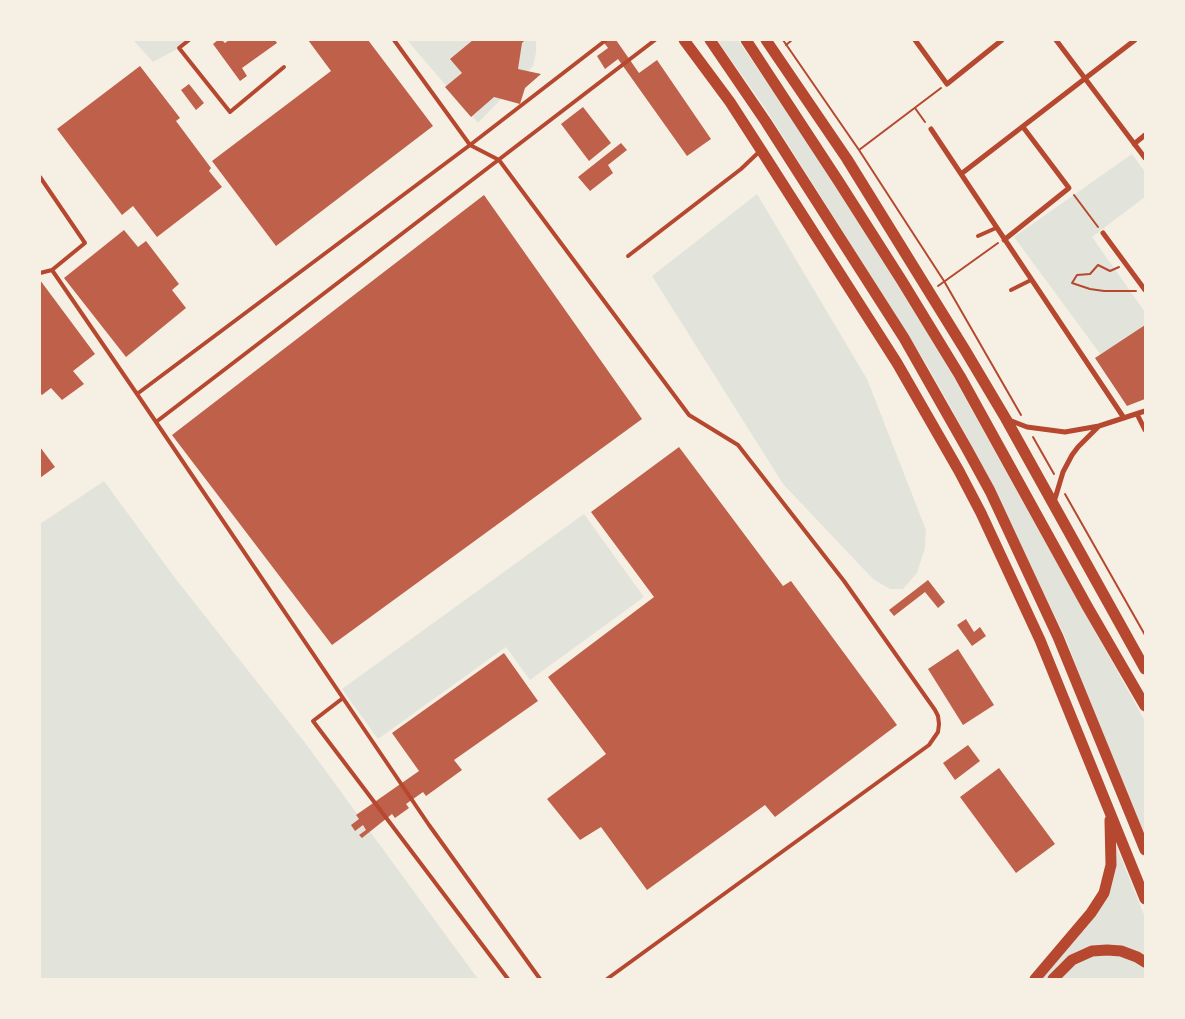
<!DOCTYPE html>
<html>
<head>
<meta charset="utf-8">
<style>
  body { margin:0 }
  #map { position:relative; width:1185px; height:1019px; overflow:hidden; background:#f6efe4; font-family:Manrope,sans-serif }
  canvas { display:block }
  .frame { position:absolute; inset:0; border:41px solid #f6efe4; pointer-events:none }
</style>
</head>
<body>
<div id="map">
<canvas width="1185" height="1019"></canvas>
<div class="frame"></div>
</div>
<script>
const ctx = document.querySelector('canvas').getContext('2d');
ctx.lineJoin = 'round';
function fillPath(path, color) { ctx.fillStyle = color; ctx.fill(path, 'evenodd'); }
const poly = rows => new Path2D(rows.map(r => 'M' + r).join(''));
function strokePath(path, color, width, dash) { ctx.strokeStyle = color; ctx.lineWidth = width; ctx.lineCap = dash ? 'butt' : 'round'; ctx.setLineDash(dash || []); ctx.stroke(path); }
const green = poly([
  [133,40,189,40,179,48,153,62],
  [407,40,536,40,536,53,533,66,478,123],
  [717,40,738,40,808,143,937,347,1145,721,1145,835,1093,711,1066,639,984,469,949,404,924,360,765,108],
  [1132,154,1145,172,1145,197,1092,237,1145,312,1145,325,1101,355,1014,237],
  [757,194,867,379,926,530,925,548,917,573,903,589,890,589,873,579,783,484,652,276],
  [104,481,175,578,306,744,478,979,40,979,40,524],
  [584,514,644,597,530,680,506,647,378,739,342,689],
  [1115,843,1145,917,1145,957,1091,947,1080,950,1069,957,1059,964,1047,979,1040,979,1092,920],
  [1093,956,1121,956,1135,961,1145,968,1145,979,1058,979,1074,963]
]);
const building = poly([
  [218,40,222,40,225,43,229,40,275,40,277,43,242,68,247,76,240,81,213,44],
  [308,40,368,40,433,126,276,246,212,161,331,71],
  [473,40,525,40,522,43,518,69,541,74,525,88,520,104,494,97,471,117,445,87,462,73,450,59],
  [602,40,616,40,639,73,657,60,711,139,687,156,618,59,605,69,597,56,608,48],
  [140,66,180,118,176,121,211,168,209,171,222,187,157,237,133,206,122,215,57,129],
  [189,84,204,103,196,110,181,90],
  [583,107,611,143,589,161,561,124],
  [621,143,627,150,608,165,613,173,590,191,578,177],
  [484,195,642,419,332,645,172,435],
  [124,230,138,247,146,241,179,284,172,290,186,308,126,357,64,278],
  [40,280,95,354,73,371,84,384,62,400,51,388,42,395,40,393],
  [1145,325,1145,399,1127,406,1095,358],
  [40,447,55,467,40,478],
  [679,447,783,586,791,581,897,725,775,817,765,805,647,890,601,827,580,840,547,799,606,754,548,677,654,597,591,512],
  [928,580,945,602,938,608,925,592,894,616,889,610],
  [966,619,974,632,980,627,986,636,972,646,957,625],
  [958,649,994,705,963,725,928,669],
  [504,653,538,701,454,760,462,770,426,796,423,792,406,804,409,808,395,818,392,814,362,838,359,835,366,830,363,825,355,831,351,825,359,819,356,815,419,771,392,733],
  [968,745,980,761,955,780,943,763],
  [999,768,1055,844,1016,873,960,797]
]);
const path = poly([
  [783,40,859,150,944,281,1021,415],
  [786,45,792,40],
  [915,108,925,122],
  [859,150,941,88],
  [1074,195,1098,227],
  [1119,267,1110,271,1098,265,1090,274,1077,275,1072,283,1090,289,1104,291,1136,291],
  [938,286,998,243],
  [1033,437,1054,474],
  [1065,494,1145,635]
]);
const service = poly([
  [189,40,179,48,230,112,284,67],
  [394,40,470,145,499,160,689,415,738,445,844,581,935,710,938,716,939,724,938,732,929,745,607,979],
  [40,177,85,243,52,270,137,394,429,825,540,979],
  [978,236,996,228],
  [628,256,741,169,760,151],
  [40,273,52,270],
  [1011,290,1031,280],
  [137,394,470,145,606,40],
  [156,422,655,40],
  [343,698,313,721,508,979]
]);
const minor = poly([
  [915,40,947,84,1002,40],
  [1056,40,1145,158],
  [931,129,1124,418],
  [1136,146,1134,144,1145,135],
  [961,174,1135,40],
  [1103,233,1145,290],
  [1004,240,1069,188,1023,127],
  [1137,414,1145,430],
  [1009,420,1027,427,1065,432,1099,426,1145,411],
  [1054,502,1063,472,1072,455,1078,447,1098,427]
]);
const trunk = poly([
  [684,40,730,102,761,150,897,363,959,471,981,513,1040,640,1145,899],
  [710,40,766,122,904,338,967,449,990,491,1058,637,1145,850],
  [746,40,839,182,902,281,960,376,1087,606,1145,706],
  [766,40,847,159,965,350,1006,419,1145,669],
  [1035,979,1091,913,1104,893,1111,865,1110,820],
  [1053,979,1072,960,1092,951,1107,950,1121,951,1137,957,1145,962]
]);
fillPath(green, '#e2e4dc');
fillPath(building, '#bf614a');
strokePath(path, '#b5482f', 2);
strokePath(service, '#b5482f', 4);
strokePath(minor, '#b5482f', 5);
strokePath(trunk, '#b5482f', 11);
</script>
</body>
</html>
